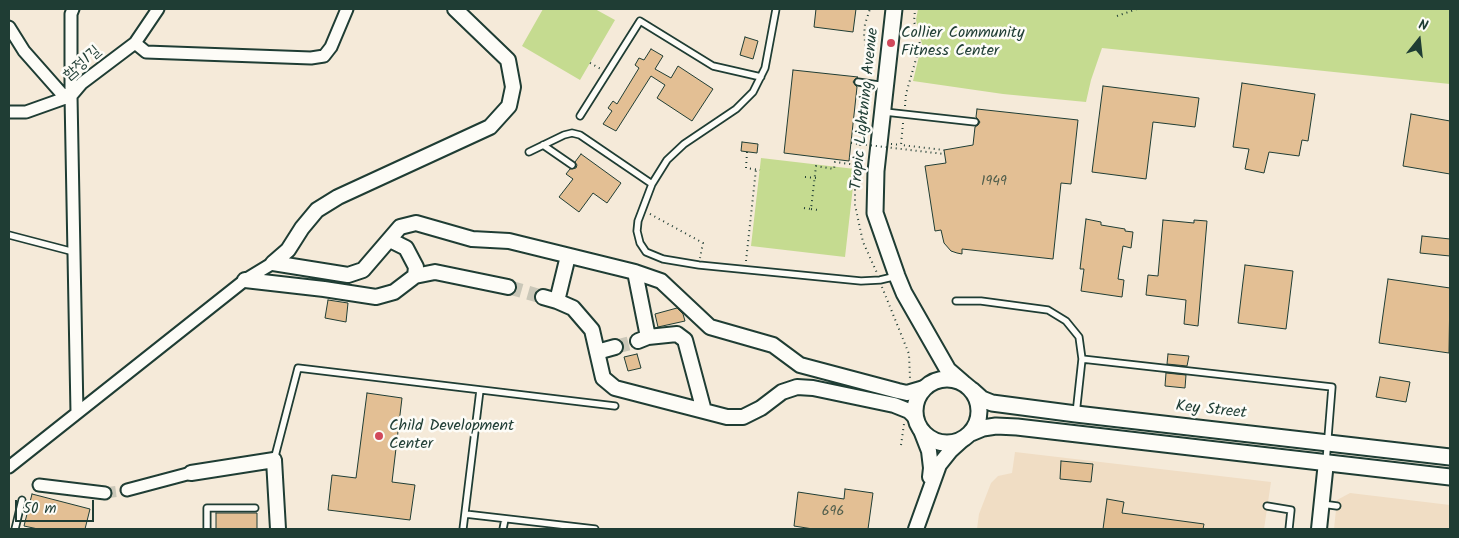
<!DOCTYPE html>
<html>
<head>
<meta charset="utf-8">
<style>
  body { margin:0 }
  #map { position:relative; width:1459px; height:538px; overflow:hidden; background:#f5ead9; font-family:Kalam,sans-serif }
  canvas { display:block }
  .frame { position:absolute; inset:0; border:10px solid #1f3d34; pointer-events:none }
  .north { position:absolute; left:1394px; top:15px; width:50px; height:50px; -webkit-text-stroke:4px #fdfcf7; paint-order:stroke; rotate:16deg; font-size:14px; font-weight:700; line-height:20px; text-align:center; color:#1f3d34 }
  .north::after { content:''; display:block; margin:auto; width:18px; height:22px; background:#1f3d34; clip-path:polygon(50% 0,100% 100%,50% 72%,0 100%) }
  .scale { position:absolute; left:15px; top:500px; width:79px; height:22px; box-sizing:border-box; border:2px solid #1f3d34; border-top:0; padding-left:6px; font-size:15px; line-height:18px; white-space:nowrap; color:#1f3d34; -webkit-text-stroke:4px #fdfcf7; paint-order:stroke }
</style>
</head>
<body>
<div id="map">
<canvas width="1459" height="538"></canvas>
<div class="frame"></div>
<div class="north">N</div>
<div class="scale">50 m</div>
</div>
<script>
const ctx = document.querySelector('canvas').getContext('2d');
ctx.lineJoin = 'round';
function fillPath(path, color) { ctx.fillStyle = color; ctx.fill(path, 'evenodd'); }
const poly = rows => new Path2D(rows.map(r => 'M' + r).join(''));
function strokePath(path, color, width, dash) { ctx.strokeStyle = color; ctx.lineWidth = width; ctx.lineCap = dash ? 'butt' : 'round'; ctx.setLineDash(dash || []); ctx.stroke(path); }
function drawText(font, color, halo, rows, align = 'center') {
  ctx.font = font + ' Kalam,"Poor Story",sans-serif'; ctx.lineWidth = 5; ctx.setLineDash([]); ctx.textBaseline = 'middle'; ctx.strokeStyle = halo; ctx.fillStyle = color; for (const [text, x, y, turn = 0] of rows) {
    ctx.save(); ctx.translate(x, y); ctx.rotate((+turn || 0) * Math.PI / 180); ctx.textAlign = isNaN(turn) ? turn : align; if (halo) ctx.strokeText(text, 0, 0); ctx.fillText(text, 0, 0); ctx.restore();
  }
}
const built = poly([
  [1015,452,1271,482,1264,529,977,529,979,514,991,483,998,476,1012,473],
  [1350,493,1450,505,1450,529,1334,529,1337,500]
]);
const green = poly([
  [543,9,595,9,615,20,580,80,522,46],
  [918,9,1450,9,1450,84,1102,48,1091,80,1086,102,1003,94,913,81,922,44,916,20],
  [761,158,855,169,845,257,751,246]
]);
const building = poly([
  [816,9,856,9,853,32,814,27,816,9],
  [745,37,758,41,753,59,740,55,745,37],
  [651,49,663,56,655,69,671,78,678,66,713,89,692,121,657,98,665,85,651,76,616,131,603,124,612,111,608,108,613,101,617,104,639,68,635,65,639,58,644,60,651,49],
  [793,70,858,77,855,79,853,82,857,87,849,161,784,153,793,70],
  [1242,83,1315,94,1308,141,1302,140,1299,156,1269,152,1264,173,1245,169,1249,149,1233,147,1242,83],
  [1103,86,1199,98,1195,127,1153,122,1146,179,1092,172,1103,86],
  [977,109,1078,120,1071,184,1061,183,1053,259,962,249,962,254,957,253,951,251,944,243,941,230,935,231,925,166,946,163,944,150,973,145,975,127,978,125,980,122,976,117,977,109],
  [1411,114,1450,121,1450,174,1403,166,1411,114],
  [742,142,758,144,757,153,741,151,742,142],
  [581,154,621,183,607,203,593,193,579,212,559,197,573,179,566,174,570,169,576,168,577,165,575,162,581,154],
  [1086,219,1101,222,1101,225,1125,229,1125,231,1133,232,1131,248,1123,246,1118,279,1124,280,1122,297,1081,291,1084,269,1080,269,1086,219],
  [1163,220,1194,223,1194,220,1207,221,1198,326,1184,324,1186,300,1146,295,1148,275,1158,276,1163,220],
  [1422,236,1450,239,1450,256,1420,253,1422,236],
  [1245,265,1293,271,1286,329,1238,323,1245,265],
  [1388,279,1450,288,1449,353,1379,343,1388,279],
  [328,300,348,303,346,322,325,318,328,300],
  [677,308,683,314,685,321,658,327,655,314,677,308],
  [637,354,641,368,628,371,624,357,637,354],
  [1168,354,1189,356,1187,366,1167,364,1168,354],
  [1166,373,1186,375,1185,388,1165,386,1166,373],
  [1380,377,1410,382,1406,402,1376,397,1380,377],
  [367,393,402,398,392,482,415,485,410,520,328,510,332,475,356,478,367,393],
  [1061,461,1093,464,1091,482,1060,479,1061,461],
  [845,489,873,493,868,529,813,529,794,526,798,492,844,499,845,489],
  [32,494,90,509,85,529,38,529,24,526,32,494],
  [1107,499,1124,502,1122,513,1204,524,1203,529,1103,529,1107,499],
  [216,513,257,513,257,529,216,529,216,513]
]);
const minorTunnel = poly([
  [105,493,127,490]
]);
const tertiaryTunnel = poly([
  [508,287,543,297],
  [615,347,638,341]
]);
const path = poly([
  [1117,16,1137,9],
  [590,63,601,69],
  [868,75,869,62,864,36,865,24,870,9],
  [866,90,855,190,855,205,863,242,877,273],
  [905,106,906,94,920,45,918,32,914,22,915,9],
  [903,123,901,145,944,150],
  [851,139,866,141],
  [891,144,901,145],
  [747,152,746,168,760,170],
  [805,177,817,178],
  [804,208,811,209,816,166,834,169,835,162,857,165],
  [811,209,818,210],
  [650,214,703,243,700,258],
  [746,261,756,169],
  [882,287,909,354,910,379],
  [901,445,904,424]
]);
const service = poly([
  [776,9,765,68,753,92,736,109,684,144,667,160,652,184,638,221,637,231,640,243,646,252,663,259,699,265,861,281,880,280,897,276],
  [858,82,886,86],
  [885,112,975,122],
  [580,116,640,21,713,66,761,77],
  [543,145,572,165],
  [529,152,564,135,572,133,580,135,652,184],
  [9,235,74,252],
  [956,301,981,301,1048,310,1066,321,1079,337,1082,359,1076,414],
  [1082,359,1332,387,1326,462],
  [274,460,298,368,615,406],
  [1322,504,1337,506],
  [1267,506,1291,510,1289,529],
  [465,514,595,529],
  [15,529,22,500],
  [207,529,207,508,255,508],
  [463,529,480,390],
  [503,529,505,519]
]);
const minor = poly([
  [73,9,71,14,71,96,77,413],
  [9,27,24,51,62,94,71,96],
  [135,43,146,52,311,58,324,56,331,47,347,9],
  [9,112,26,112,71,96,82,83,135,43,158,9],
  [9,467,245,280,273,263],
  [39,485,105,493],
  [127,490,191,473]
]);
const tertiary = poly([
  [390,240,406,248,416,267,415,276],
  [273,263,348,275,363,270,400,227,416,223,472,239,509,241,635,272,661,281,710,327,773,345,800,365,898,391,907,393,924,388],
  [273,263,288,250,302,228,317,210,338,197,490,127,509,106,513,87,508,60,455,9],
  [635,272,648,337],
  [245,280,324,289,376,297,394,292,415,276,435,272,508,287],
  [543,297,557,301,573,308,592,330,603,378,615,388,727,417,743,417,761,408,782,392,797,387,813,388,894,405,909,411,915,417],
  [557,301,568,256],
  [638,341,648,337,677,334,685,340,704,411],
  [597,352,615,347],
  [922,433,929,451,931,468,930,477],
  [191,473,274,460,278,529],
  [916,529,939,465,951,450,962,440],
  [1319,529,1326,462]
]);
const secondary = poly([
  [894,9,876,171,875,213,897,276,904,293,948,370,963,383],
  '915 411a32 32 0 1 1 64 0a32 32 0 1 1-64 0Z',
  [972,390,982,399,992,403,1076,414,1450,457],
  [971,433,983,428,996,426,1017,427,1450,477]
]);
const pathBridge = poly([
  [851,143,944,154]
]);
const markers = [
  [891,43,5,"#d1495b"],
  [379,436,5,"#d1495b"]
];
const numberNames = [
  ["1949",994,183],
  ["696",833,513]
];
const poiNames = [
  ["Collier Community",901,34],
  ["Fitness Center",901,52],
  ["Child Development",389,427],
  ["Center",389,445]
];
const streetNames = [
  ["함정1길",83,64,-41],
  ["Tropic Lightning Avenue",866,109,-84],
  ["Key Street",1211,411,6]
];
fillPath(built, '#f0ddc4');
fillPath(green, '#c5db90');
fillPath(building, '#e3bf94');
strokePath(building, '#1f3d34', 1);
strokePath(minorTunnel, '#cac7b8', 11, [11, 5.5]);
strokePath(tertiaryTunnel, '#cac7b8', 14, [14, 7]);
strokePath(service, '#1f3d34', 9);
strokePath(minor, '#1f3d34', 15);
strokePath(tertiary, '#1f3d34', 18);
strokePath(secondary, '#1f3d34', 19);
strokePath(path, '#1f3d34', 2, [1, 4]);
strokePath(service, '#fdfcf7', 5.5);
strokePath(minor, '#fdfcf7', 11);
strokePath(tertiary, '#fdfcf7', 14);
strokePath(secondary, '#fdfcf7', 15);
strokePath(pathBridge, '#1f3d34', 2, [1, 4]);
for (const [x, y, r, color] of markers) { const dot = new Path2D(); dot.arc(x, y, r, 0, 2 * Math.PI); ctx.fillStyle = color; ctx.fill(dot); strokePath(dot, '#fdfcf7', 2); }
drawText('14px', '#505e4c', null, numberNames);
drawText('16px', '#1f3d34', '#fdfcf7', poiNames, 'left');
drawText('16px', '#1f3d34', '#fdfcf7', streetNames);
</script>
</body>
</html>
